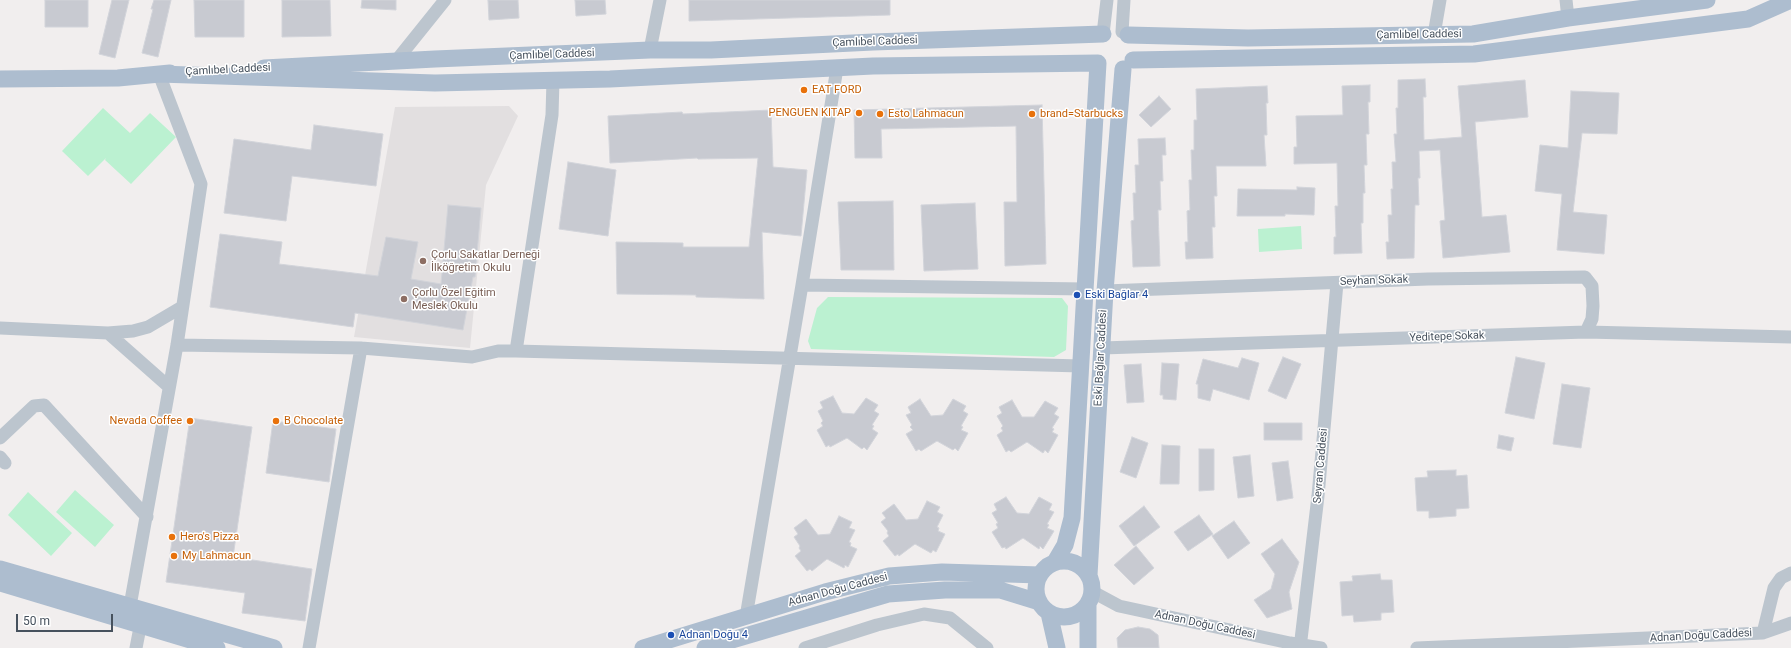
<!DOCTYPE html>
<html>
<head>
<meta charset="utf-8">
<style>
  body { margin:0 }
  #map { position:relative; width:1791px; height:648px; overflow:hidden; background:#f1eeee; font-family:Roboto,sans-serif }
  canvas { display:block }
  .scale { position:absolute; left:16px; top:614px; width:97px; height:18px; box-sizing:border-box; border:2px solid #46515d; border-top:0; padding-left:5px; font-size:12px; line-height:14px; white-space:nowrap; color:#46515d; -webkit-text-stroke:3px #fff; paint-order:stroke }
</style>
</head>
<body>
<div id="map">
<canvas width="1791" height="648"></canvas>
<div class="scale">50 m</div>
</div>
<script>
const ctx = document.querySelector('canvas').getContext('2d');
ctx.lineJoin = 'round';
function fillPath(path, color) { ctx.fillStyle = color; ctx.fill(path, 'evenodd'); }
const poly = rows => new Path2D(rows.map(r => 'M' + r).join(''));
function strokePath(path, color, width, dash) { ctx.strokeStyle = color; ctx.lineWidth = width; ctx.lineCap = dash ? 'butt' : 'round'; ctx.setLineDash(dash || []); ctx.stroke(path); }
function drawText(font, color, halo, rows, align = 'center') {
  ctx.font = font + ' Roboto,sans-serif'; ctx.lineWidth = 3; ctx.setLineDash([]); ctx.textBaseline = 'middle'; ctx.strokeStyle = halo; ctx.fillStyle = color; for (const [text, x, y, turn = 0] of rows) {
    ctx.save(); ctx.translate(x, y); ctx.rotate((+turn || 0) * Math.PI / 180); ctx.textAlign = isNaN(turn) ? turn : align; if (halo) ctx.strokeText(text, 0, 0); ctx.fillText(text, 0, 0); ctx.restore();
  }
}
const education = poly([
  [509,106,518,116,486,185,470,348,354,337,395,107]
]);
const green = poly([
  [103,108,130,133,150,113,176,137,131,184,105,160,106,158,88,176,62,151],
  [1301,226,1302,249,1259,252,1258,229],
  [828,297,1062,298,1068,306,1066,350,1054,357,811,349,808,341,817,308],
  [75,490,114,525,95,547,56,512],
  [28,492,72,533,51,556,8,515]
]);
const building = poly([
  [45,0,88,0,88,27,45,27,45,0],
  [112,0,129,0,115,58,99,54,112,0],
  [154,0,171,0,158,57,142,53,153,9,151,9,154,0],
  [194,0,244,0,244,37,195,37,194,0],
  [282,0,330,0,331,36,282,37,282,0],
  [362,0,396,0,396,10,361,8,362,0],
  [488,0,518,0,519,18,489,20,488,0],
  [575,0,605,0,606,14,576,16,575,0],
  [689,0,890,0,890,15,689,21,689,0],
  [1425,79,1426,97,1423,97,1424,140,1462,137,1458,86,1525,80,1528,117,1475,122,1482,217,1506,215,1510,252,1443,258,1440,221,1445,220,1440,150,1419,151,1420,178,1418,178,1419,205,1415,205,1414,258,1387,259,1386,242,1389,242,1388,215,1392,215,1391,189,1393,189,1392,162,1396,162,1394,134,1397,134,1396,108,1398,108,1398,80,1425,79],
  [1370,85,1370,102,1368,102,1369,134,1366,134,1367,165,1364,165,1365,193,1363,193,1363,223,1361,223,1362,253,1334,254,1334,237,1336,237,1335,206,1338,206,1337,163,1294,164,1294,147,1297,147,1296,116,1343,115,1342,86,1370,85],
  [1267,86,1268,103,1266,103,1267,135,1264,135,1266,166,1216,166,1217,196,1214,196,1215,227,1212,227,1213,258,1186,259,1185,242,1188,242,1187,211,1190,210,1189,180,1192,180,1191,150,1194,150,1194,120,1197,120,1196,89,1267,86],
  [1571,91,1619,93,1617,134,1582,133,1573,212,1607,215,1604,254,1557,250,1562,194,1535,191,1540,145,1568,148,1571,91],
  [1159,96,1171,109,1151,127,1139,115,1159,96],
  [1042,105,1046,264,1005,266,1004,202,1017,202,1016,126,881,129,882,158,855,158,854,110,1042,105],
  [771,110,773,167,807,170,801,236,762,232,764,299,696,297,696,295,617,294,616,242,683,243,683,247,749,247,758,158,698,159,697,158,610,163,608,116,682,112,683,114,771,110],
  [314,125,383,134,376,186,292,176,286,221,224,213,234,139,311,150,314,125],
  [1165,138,1166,155,1162,155,1163,181,1160,181,1161,210,1158,210,1160,266,1133,267,1131,221,1134,220,1133,193,1136,193,1135,165,1139,165,1138,139,1165,138],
  [568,162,616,170,608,236,559,229,568,162],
  [1297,187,1315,188,1314,215,1285,214,1285,216,1237,216,1238,189,1297,190,1297,187],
  [893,201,894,270,841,270,838,202,893,201],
  [975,203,978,269,924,271,921,205,975,203],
  [448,205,481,208,475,277,473,277,463,330,355,313,353,327,210,307,220,234,282,242,279,264,378,276,386,237,418,242,411,279,441,284,448,205],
  [1283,357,1301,364,1286,399,1268,391,1283,357],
  [1516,357,1545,363,1534,419,1505,413,1516,357],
  [1242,358,1259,363,1249,400,1213,389,1210,401,1198,398,1198,384,1196,384,1203,359,1238,368,1242,358],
  [1162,363,1179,364,1176,400,1163,399,1163,395,1160,395,1162,363],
  [1141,364,1144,402,1127,403,1124,365,1141,364],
  [1562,384,1590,388,1581,448,1553,444,1562,384],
  [833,396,842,413,854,414,866,398,878,405,874,411,879,414,872,425,874,426,872,429,878,433,867,450,864,447,862,449,847,438,830,447,829,445,826,447,817,430,823,426,821,423,823,421,818,411,823,408,820,402,833,396],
  [920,399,931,416,943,415,953,399,966,406,963,411,968,414,961,426,963,427,961,430,968,433,958,451,955,448,953,450,937,441,921,451,919,449,916,451,906,434,913,430,910,427,912,425,906,415,911,413,908,407,920,399],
  [1012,400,1022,417,1034,417,1045,401,1058,408,1054,414,1059,417,1052,428,1054,429,1052,432,1058,435,1048,453,1045,450,1043,453,1027,442,1011,452,1009,450,1006,452,997,435,1003,431,1001,428,1003,426,997,416,1002,413,999,407,1012,400],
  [190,418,252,427,233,557,312,569,305,621,242,613,245,593,166,582,190,418],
  [273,421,336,429,329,482,266,473,273,421],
  [1264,423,1302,423,1302,440,1264,440,1264,423],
  [1499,435,1514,438,1511,451,1497,448,1499,435],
  [1132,437,1148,443,1136,478,1120,472,1132,437],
  [1162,445,1180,446,1179,484,1160,484,1162,445],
  [1199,449,1214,449,1214,490,1199,491,1199,449],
  [1250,455,1254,496,1238,498,1233,457,1250,455],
  [1288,461,1293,498,1277,501,1272,463,1288,461],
  [1456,470,1456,476,1467,475,1469,508,1456,509,1456,516,1429,518,1429,511,1417,511,1415,478,1428,477,1427,471,1456,470],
  [1006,497,1017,513,1029,514,1039,497,1052,504,1049,510,1054,512,1047,524,1049,525,1047,528,1054,531,1043,549,1040,546,1039,549,1023,538,1006,549,1005,547,1002,548,992,532,998,528,996,524,998,523,992,513,997,510,994,504,1006,497],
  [927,501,940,507,937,512,943,515,937,527,939,528,938,531,945,534,936,552,933,550,931,553,915,544,899,556,898,554,895,556,883,541,889,536,887,533,888,531,881,522,886,518,882,513,894,504,906,520,918,519,927,501],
  [1144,506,1160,527,1134,546,1119,526,1144,506],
  [1199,515,1213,534,1188,551,1174,532,1199,515],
  [839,516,852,522,849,528,855,530,849,542,851,543,850,546,857,549,848,567,845,565,844,568,827,559,812,571,810,569,807,571,795,556,801,551,799,548,800,546,794,537,798,534,794,528,806,519,818,535,830,534,839,516],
  [1234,521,1250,543,1228,559,1212,536,1234,521],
  [1282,539,1299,562,1289,592,1292,609,1267,618,1254,600,1271,589,1275,574,1261,554,1282,539],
  [1136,546,1154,568,1134,585,1114,565,1136,546],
  [1380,574,1381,580,1392,580,1394,612,1381,613,1381,620,1354,622,1353,615,1342,616,1340,582,1353,581,1352,576,1380,574],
  [1138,627,1150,629,1158,635,1159,648,1118,648,1117,638,1125,630,1138,627]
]);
const minor = poly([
  [1566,0,1568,18],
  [1122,32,1124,0],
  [1103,34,1107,0],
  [1434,35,1440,0],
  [650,50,660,0],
  [396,61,445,0],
  [802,285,1085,289],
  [1105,291,1428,279,1585,277,1592,286,1593,306,1592,319,1586,332],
  [0,328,108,333,133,331,148,327,182,307],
  [108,333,168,386],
  [177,345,361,348,472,357,498,351,516,351,1081,366],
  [1102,348,1586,332,1791,337],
  [516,351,552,115,553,80],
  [0,438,34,406,44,405,147,517],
  [0,457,5,463],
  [1093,592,1119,606,1290,643,1321,648],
  [130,606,177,345,201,184,159,74],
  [746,617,802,285,837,68],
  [1763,633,1774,588,1781,578,1791,573],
  [136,648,142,617],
  [309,648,361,348],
  [805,648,877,625,924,614,950,618,987,648],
  [1300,648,1318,496,1337,283],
  [1417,648,1763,633,1791,623]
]);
const major = poly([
  [1128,35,1248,38,1473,34,1568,18,1707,0],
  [1133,60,1474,54,1748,19,1791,0],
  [264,68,435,59,650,50,711,50,873,42,1103,34],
  [159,74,435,83,610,79,873,66,1098,63,1072,518,1065,545,1055,562],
  [0,79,118,78,170,73],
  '1036 589a28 28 0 1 1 56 0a28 28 0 1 1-56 0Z',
  [0,569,274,648],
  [1089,575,1105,291,1123,69],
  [0,583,217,648],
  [1088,604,1088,648],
  [1049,613,1057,648],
  [643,648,825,592,889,576,942,572,1040,575],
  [705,648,888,594,945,590,1000,590,1039,602]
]);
const markers = [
  [804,90,4,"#e8710a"],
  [859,113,4,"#e8710a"],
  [880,114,4,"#e8710a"],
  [1032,114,4,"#e8710a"],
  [423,261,4,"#8d6e63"],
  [1077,295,4,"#1a4fb4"],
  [404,299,4,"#8d6e63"],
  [190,421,4,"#e8710a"],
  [276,421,4,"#e8710a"],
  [172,537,4,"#e8710a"],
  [174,556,4,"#e8710a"],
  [671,635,4,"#1a4fb4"]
];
const streetNames = [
  ["Çamlıbel Caddesi",1419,35,-1],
  ["Çamlıbel Caddesi",875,42,-2],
  ["Çamlıbel Caddesi",552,55,-2],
  ["Çamlıbel Caddesi",228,70,-3],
  ["Seyhan Sokak",1374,281,-2],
  ["Yeditepe Sokak",1447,337,-2],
  ["Eski Bağlar Caddesi",1101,358,-87],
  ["Seyran Caddesi",1321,466,-85],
  ["Adnan Doğu Caddesi",838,590,-15],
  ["Adnan Doğu Caddesi",1205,625,12],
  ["Adnan Doğu Caddesi",1701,636,-3]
];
const foodNames = [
  ["EAT FORD",812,90],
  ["PENGUEN KITAP",851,113,"right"],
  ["Esto Lahmacun",888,114],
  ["brand=Starbucks",1040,114],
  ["Nevada Coffee",182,421,"right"],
  ["B Chocolate",284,421],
  ["Hero's Pizza",180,537],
  ["My Lahmacun",182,556]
];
const educationNames = [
  ["Çorlu Sakatlar Derneği",431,255],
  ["İlköğretim Okulu",431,268],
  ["Çorlu Özel Eğitim",412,293],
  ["Meslek Okulu",412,306]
];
const transitNames = [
  ["Eski Bağlar 4",1085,295],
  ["Adnan Doğu 4",679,635]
];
fillPath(education, '#e2dfe0');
fillPath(green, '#bbf1d1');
fillPath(building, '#c8cad1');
strokePath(building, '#d2d4da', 1);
strokePath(minor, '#bcc5ce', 13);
strokePath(major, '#adbdcf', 17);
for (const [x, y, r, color] of markers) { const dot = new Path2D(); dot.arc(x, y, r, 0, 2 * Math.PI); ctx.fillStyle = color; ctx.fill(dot); strokePath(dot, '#fff', 1.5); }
drawText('11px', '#46515d', '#fff', streetNames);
drawText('11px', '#c56008', '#fff', foodNames, 'left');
drawText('11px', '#785e54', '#fff', educationNames, 'left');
drawText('11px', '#164399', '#fff', transitNames, 'left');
</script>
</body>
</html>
